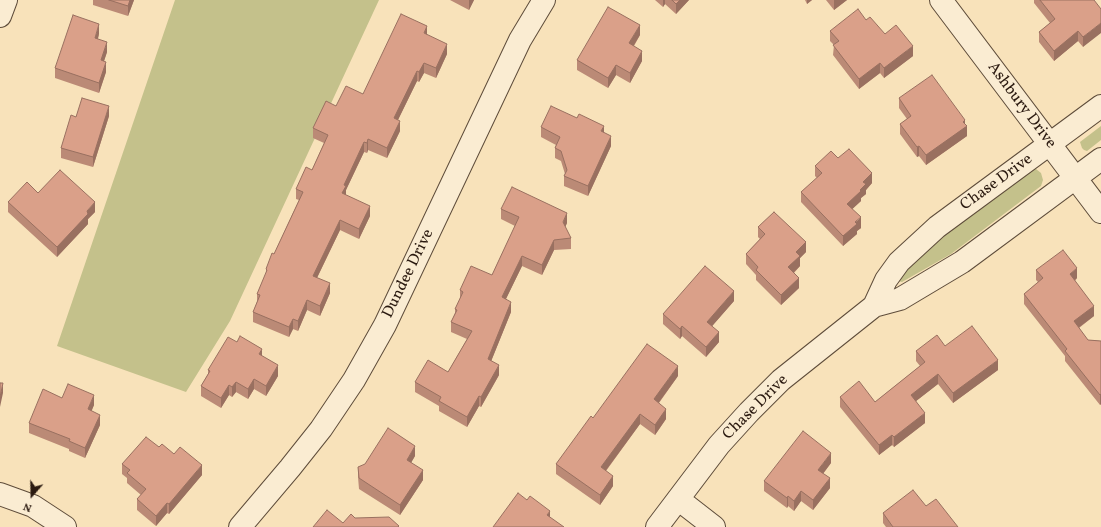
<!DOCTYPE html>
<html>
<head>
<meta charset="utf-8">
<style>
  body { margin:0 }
  #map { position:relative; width:1101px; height:527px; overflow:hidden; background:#f8e2ba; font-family:Vollkorn,serif }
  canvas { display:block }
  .north { position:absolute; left:12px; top:475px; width:40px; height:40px; -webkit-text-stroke:3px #faecd2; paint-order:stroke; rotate:200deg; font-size:11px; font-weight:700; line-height:16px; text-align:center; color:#2b1a10 }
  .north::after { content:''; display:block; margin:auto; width:14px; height:18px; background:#2b1a10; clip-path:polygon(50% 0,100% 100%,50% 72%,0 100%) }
</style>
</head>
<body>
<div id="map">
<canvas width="1101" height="527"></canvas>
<div class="north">N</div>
</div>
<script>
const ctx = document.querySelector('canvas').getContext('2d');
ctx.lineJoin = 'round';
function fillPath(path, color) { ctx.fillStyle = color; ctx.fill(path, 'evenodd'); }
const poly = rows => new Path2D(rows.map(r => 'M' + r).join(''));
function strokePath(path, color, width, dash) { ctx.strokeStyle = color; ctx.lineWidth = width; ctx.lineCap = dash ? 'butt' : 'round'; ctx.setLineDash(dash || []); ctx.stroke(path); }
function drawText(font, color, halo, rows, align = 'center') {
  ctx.font = font + ' Vollkorn,serif'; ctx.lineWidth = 3; ctx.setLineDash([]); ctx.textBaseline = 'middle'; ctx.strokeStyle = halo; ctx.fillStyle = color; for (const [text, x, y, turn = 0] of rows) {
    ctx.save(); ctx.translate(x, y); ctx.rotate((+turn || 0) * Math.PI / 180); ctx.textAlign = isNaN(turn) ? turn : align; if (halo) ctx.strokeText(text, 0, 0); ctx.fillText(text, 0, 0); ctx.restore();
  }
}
const green = poly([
  [175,0,379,0,230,321,186,392,57,346],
  [1101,126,1101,140,1087,151,1084,150,1082,148,1080,142],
  [1036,169,1041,173,1043,180,1041,186,951,254,902,282,898,281,899,277,938,238,1029,170]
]);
const street = poly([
  [941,0,1101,212],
  [0,16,6,0],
  [874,306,886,280,899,262,937,227,1101,106],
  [0,494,33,506,65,527],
  [678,499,714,527],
  [240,527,290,468,321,429,354,380,385,325,520,40,544,0],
  [657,527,719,445,749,412,781,380,874,306,900,299,962,262,1101,159]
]);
const wall = poly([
  [93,0,134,0,128,16,93,5],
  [450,0,474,0,469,10],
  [655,0,689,0,676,14,665,4,663,7],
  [805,0,812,0,807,4],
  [826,0,847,0,834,10],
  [1034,0,1094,0,1083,47,1078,41,1054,61,1039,42,1039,32,1050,23,1034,3],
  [866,20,913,56,884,78,880,73,859,89,833,55,834,45,830,41,830,31],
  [99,34,98,39,107,52,104,61,106,72,99,93,55,78,55,68],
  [427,35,447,54,436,78,424,73,419,82,417,81,398,120,400,131,387,158,368,150,367,153,364,152,346,190,346,195,370,216,359,239,340,230,317,278,330,293,320,316,307,310,298,331,293,329,289,337,253,322,253,312,257,302,257,294,266,274,266,269,274,254,299,200,296,199,296,189,312,170,324,143,313,138,313,128,336,106,363,94],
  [640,35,634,46,642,61,630,83,616,75,608,88,577,70,577,60],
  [899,98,965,124,967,136,926,165,919,156,917,157,900,134,900,124,907,119,899,108],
  [109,116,93,167,61,158,61,148,76,117],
  [541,127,604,132,611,146,588,196,564,186,564,176,565,174,561,161,555,158,555,148,556,145,541,137],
  [838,158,872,183,866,190,866,194,861,198,861,201,852,209,861,228,857,231,857,234,843,246,801,202,801,192,817,178,815,176,815,166],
  [8,202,95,212,88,219,88,224,57,257,8,212],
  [501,209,567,223,565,227,571,238,571,249,554,250,542,275,522,266,506,299,511,312,491,361,499,375,481,407,479,406,467,427,439,411,439,406,415,392,415,382,448,372,467,339,451,332,451,322,455,313,455,309,460,299,460,290,492,275,515,226,501,219],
  [758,227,806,252,800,258,800,266,794,273,799,288,781,305,756,280,756,275,746,264,746,254,760,239,758,237],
  [1036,270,1077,278,1075,281,1094,316,1079,328,1088,340,1101,341,1101,404,1100,405,1065,361,1065,356,1024,304,1024,294,1038,282,1036,280],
  [734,301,712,326,719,342,706,357,682,336,680,339,663,324,663,314],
  [237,342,262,356,278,376,266,396,254,389,248,399,236,392,232,397,229,395,221,408,201,396,201,386,208,374,208,370],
  [945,346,998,370,953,403,938,384,916,401,925,423,894,447,892,445,879,455,840,407,840,397,875,402,920,366,916,361,916,351],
  [678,376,659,403,666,419,655,435,640,424,606,471,613,486,600,505,556,474,556,464,593,418],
  [62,398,94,405,91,411,100,425,85,458,69,451,69,449,29,433,29,423],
  [159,447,174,454,202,475,169,514,167,513,156,526,137,510,137,499,141,495,127,483,127,478,122,474,122,464],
  [415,456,411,462,423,480,400,515,359,489,358,477,358,467],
  [831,463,823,474,830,488,813,510,801,501,794,511,788,506,787,508,764,491,764,481],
  [926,506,958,527,886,527,883,523,883,513]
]);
const shadedWall = poly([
  [130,0,134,0,128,16,128,6],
  [469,0,474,0,469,10],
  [663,0,665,0,665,4,663,7],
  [680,0,689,0,676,14,676,4],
  [807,0,812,0,807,4],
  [834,0,847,0,834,10],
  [1101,23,1101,33,1083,47,1083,37],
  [99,24,99,34,95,48,95,38],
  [640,25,640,35,629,53,629,43],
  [427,26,427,36,424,33],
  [1078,31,1078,41,1054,61,1054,51],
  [107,42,107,52,101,70,101,60],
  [447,44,447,54,436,78,436,68],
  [913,46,913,56,884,78,884,68],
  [642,51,642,61,630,83,630,73],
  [106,62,106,72,99,93,99,83],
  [424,63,424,73,419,82,419,72],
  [880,63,880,73,859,89,859,79],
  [616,65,616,75,608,88,608,78],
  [417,71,417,81,394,128,394,118],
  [109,106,109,116,93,167,93,157],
  [965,120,965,127,967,126,967,136,926,165,926,155],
  [400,121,400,131,387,158,387,148],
  [604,126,604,136,601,131],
  [611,136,611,146,588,196,588,186],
  [368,139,368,150,367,153,367,143],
  [364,142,364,152,346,190,346,196,342,193,344,185],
  [919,146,919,156,917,157,917,147],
  [872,173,872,183,866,190,866,194,861,198,861,201,847,214,847,204,860,190,863,182],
  [95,202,95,212,88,219,88,224,57,257,57,247,87,211],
  [370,206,370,216,359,239,359,229],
  [567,213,567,223,563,232,563,222],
  [861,217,861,228,857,231,857,234,843,246,843,236],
  [340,220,340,230,313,286,313,276],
  [554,240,554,250,542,275,542,265],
  [806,242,806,252,800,258,800,266,788,278,788,267,796,252],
  [522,256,522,266,502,307,502,297],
  [1077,268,1077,278,1070,284,1070,274],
  [799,278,799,288,781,305,781,295],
  [330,283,330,293,320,316,320,306],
  [734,291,734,301,707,332,707,322],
  [307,300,307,310,298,331,298,321],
  [511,302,511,312,488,369,488,359],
  [1094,306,1094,316,1074,331,1074,321],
  [293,319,293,329,289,337,289,327],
  [682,326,682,336,680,339,680,329],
  [719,332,719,342,706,357,706,347],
  [262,349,262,359,259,354],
  [998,360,998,370,953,403,953,393],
  [278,365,278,376,266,396,266,386],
  [499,365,499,375,481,407,481,397],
  [678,366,678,376,654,409,654,399],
  [938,374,938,384,911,405,911,395],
  [254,379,254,389,248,399,248,389],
  [236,382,236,392,232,397,232,387],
  [3,383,3,393,0,407,0,397],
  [229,385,229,395,221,408,221,398],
  [1101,394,1101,404,1100,405,1100,395],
  [94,395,94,405,88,420,88,409],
  [479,396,479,406,467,427,467,417],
  [666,409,666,419,655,435,655,425],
  [925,413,925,423,894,447,894,437],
  [640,414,640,424,601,477,601,467],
  [100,415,100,425,85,458,85,448],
  [892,435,892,445,879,455,879,445],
  [415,446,415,456,407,470,407,460],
  [831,453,831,463,818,480,818,470],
  [202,465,202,475,169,514,169,504],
  [423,470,423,480,400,515,400,505],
  [613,476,613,486,600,505,600,495],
  [830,478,830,488,813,510,813,500],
  [801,491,801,501,794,511,794,501],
  [788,496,788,506,787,508,787,498],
  [167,503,167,513,156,526,156,516],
  [550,511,550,521,547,515]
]);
const building = poly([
  [109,0,130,0,128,6,109,0],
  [672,0,680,0,676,4,672,0],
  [1040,0,1094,0,1101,9,1101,23,1083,37,1078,31,1054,51,1039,32,1055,19,1040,0],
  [608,7,640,25,629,43,642,51,630,73,616,65,608,78,577,60,608,7],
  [858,9,866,20,870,17,885,34,896,25,913,46,884,68,880,63,859,79,833,45,839,41,830,31,858,9],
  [401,14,427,26,424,33,447,44,436,68,424,63,419,72,417,71,394,118,400,121,387,148,368,139,367,143,364,142,344,185,346,186,342,193,370,206,359,229,340,220,313,276,330,283,320,306,307,300,298,321,293,319,289,327,253,312,260,295,257,294,267,270,266,269,272,253,274,254,303,192,296,189,306,167,312,170,328,135,313,128,326,101,336,106,346,86,363,94,401,14],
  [73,15,99,24,95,38,107,42,101,60,106,62,99,83,55,68,73,15],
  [932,75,965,120,963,122,967,126,926,155,919,146,917,147,900,124,911,116,899,98,932,75],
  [82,98,109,106,93,157,61,148,71,115,76,117,82,98],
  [551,106,577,118,579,114,604,126,601,131,611,136,588,186,564,176,567,170,561,151,555,148,560,137,541,127,551,106],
  [849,149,872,173,863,182,866,184,860,190,861,191,847,204,861,217,855,222,857,224,843,236,801,192,822,173,815,166,831,151,838,158,849,149],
  [60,170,95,202,87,211,88,214,57,247,8,202,27,182,38,193,60,170],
  [512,187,567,213,563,222,571,238,554,240,542,265,522,256,502,297,511,302,488,359,499,365,481,397,479,396,467,417,439,401,441,397,415,382,428,360,448,372,472,331,451,322,457,310,455,309,463,292,460,290,471,266,492,275,519,217,501,209,512,187],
  [774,212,806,242,796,252,800,256,788,267,799,278,781,295,756,270,758,267,746,254,765,234,758,227,774,212],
  [1063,250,1077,268,1070,274,1094,306,1074,321,1088,340,1101,341,1101,394,1100,395,1065,351,1067,349,1024,294,1043,278,1036,270,1063,250],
  [705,266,734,291,707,322,719,332,706,347,682,326,680,329,663,314,705,266],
  [972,326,998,360,953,393,938,374,911,395,925,413,894,437,892,435,879,445,840,397,859,381,875,402,925,362,916,351,937,335,945,346,972,326],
  [240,336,262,349,259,354,278,365,266,386,254,379,248,389,236,382,232,387,229,385,221,398,201,386,210,371,208,370,228,337,237,342,240,336],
  [647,344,678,366,654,399,666,409,655,425,640,414,601,467,613,476,600,495,556,464,591,416,593,418,647,344],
  [0,383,3,383,0,397,0,383],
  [68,384,94,395,88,409,100,415,85,448,69,441,70,439,29,423,43,389,62,398,68,384],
  [388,428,415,446,407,460,423,470,400,505,359,478,358,467,365,464,388,428],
  [803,431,831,453,818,470,830,478,813,500,801,491,794,501,788,496,787,498,764,481,803,431],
  [146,437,159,447,162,444,174,454,180,447,202,465,169,504,167,503,156,516,137,499,146,489,127,473,130,470,122,464,146,437],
  [913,490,926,506,936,499,958,527,893,527,883,513,913,490],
  [518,493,527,500,530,496,550,511,547,515,564,527,493,527,518,493],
  [327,510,343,523,351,514,355,518,389,517,399,526,398,527,313,527,327,510]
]);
const streetNames = [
  ["Ashbury Drive",1021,106,53],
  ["Chase Drive",997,183,-36],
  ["Dundee Drive",409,274,-64],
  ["Chase Drive",756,408,-45]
];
fillPath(green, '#c4c18b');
strokePath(street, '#5e4c3a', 24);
strokePath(street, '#faecd2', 22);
fillPath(wall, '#bb8a76');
fillPath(shadedWall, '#997060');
fillPath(building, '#daa089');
strokePath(building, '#997060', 1);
drawText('16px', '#2b1a10', '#faecd2', streetNames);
</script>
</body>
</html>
